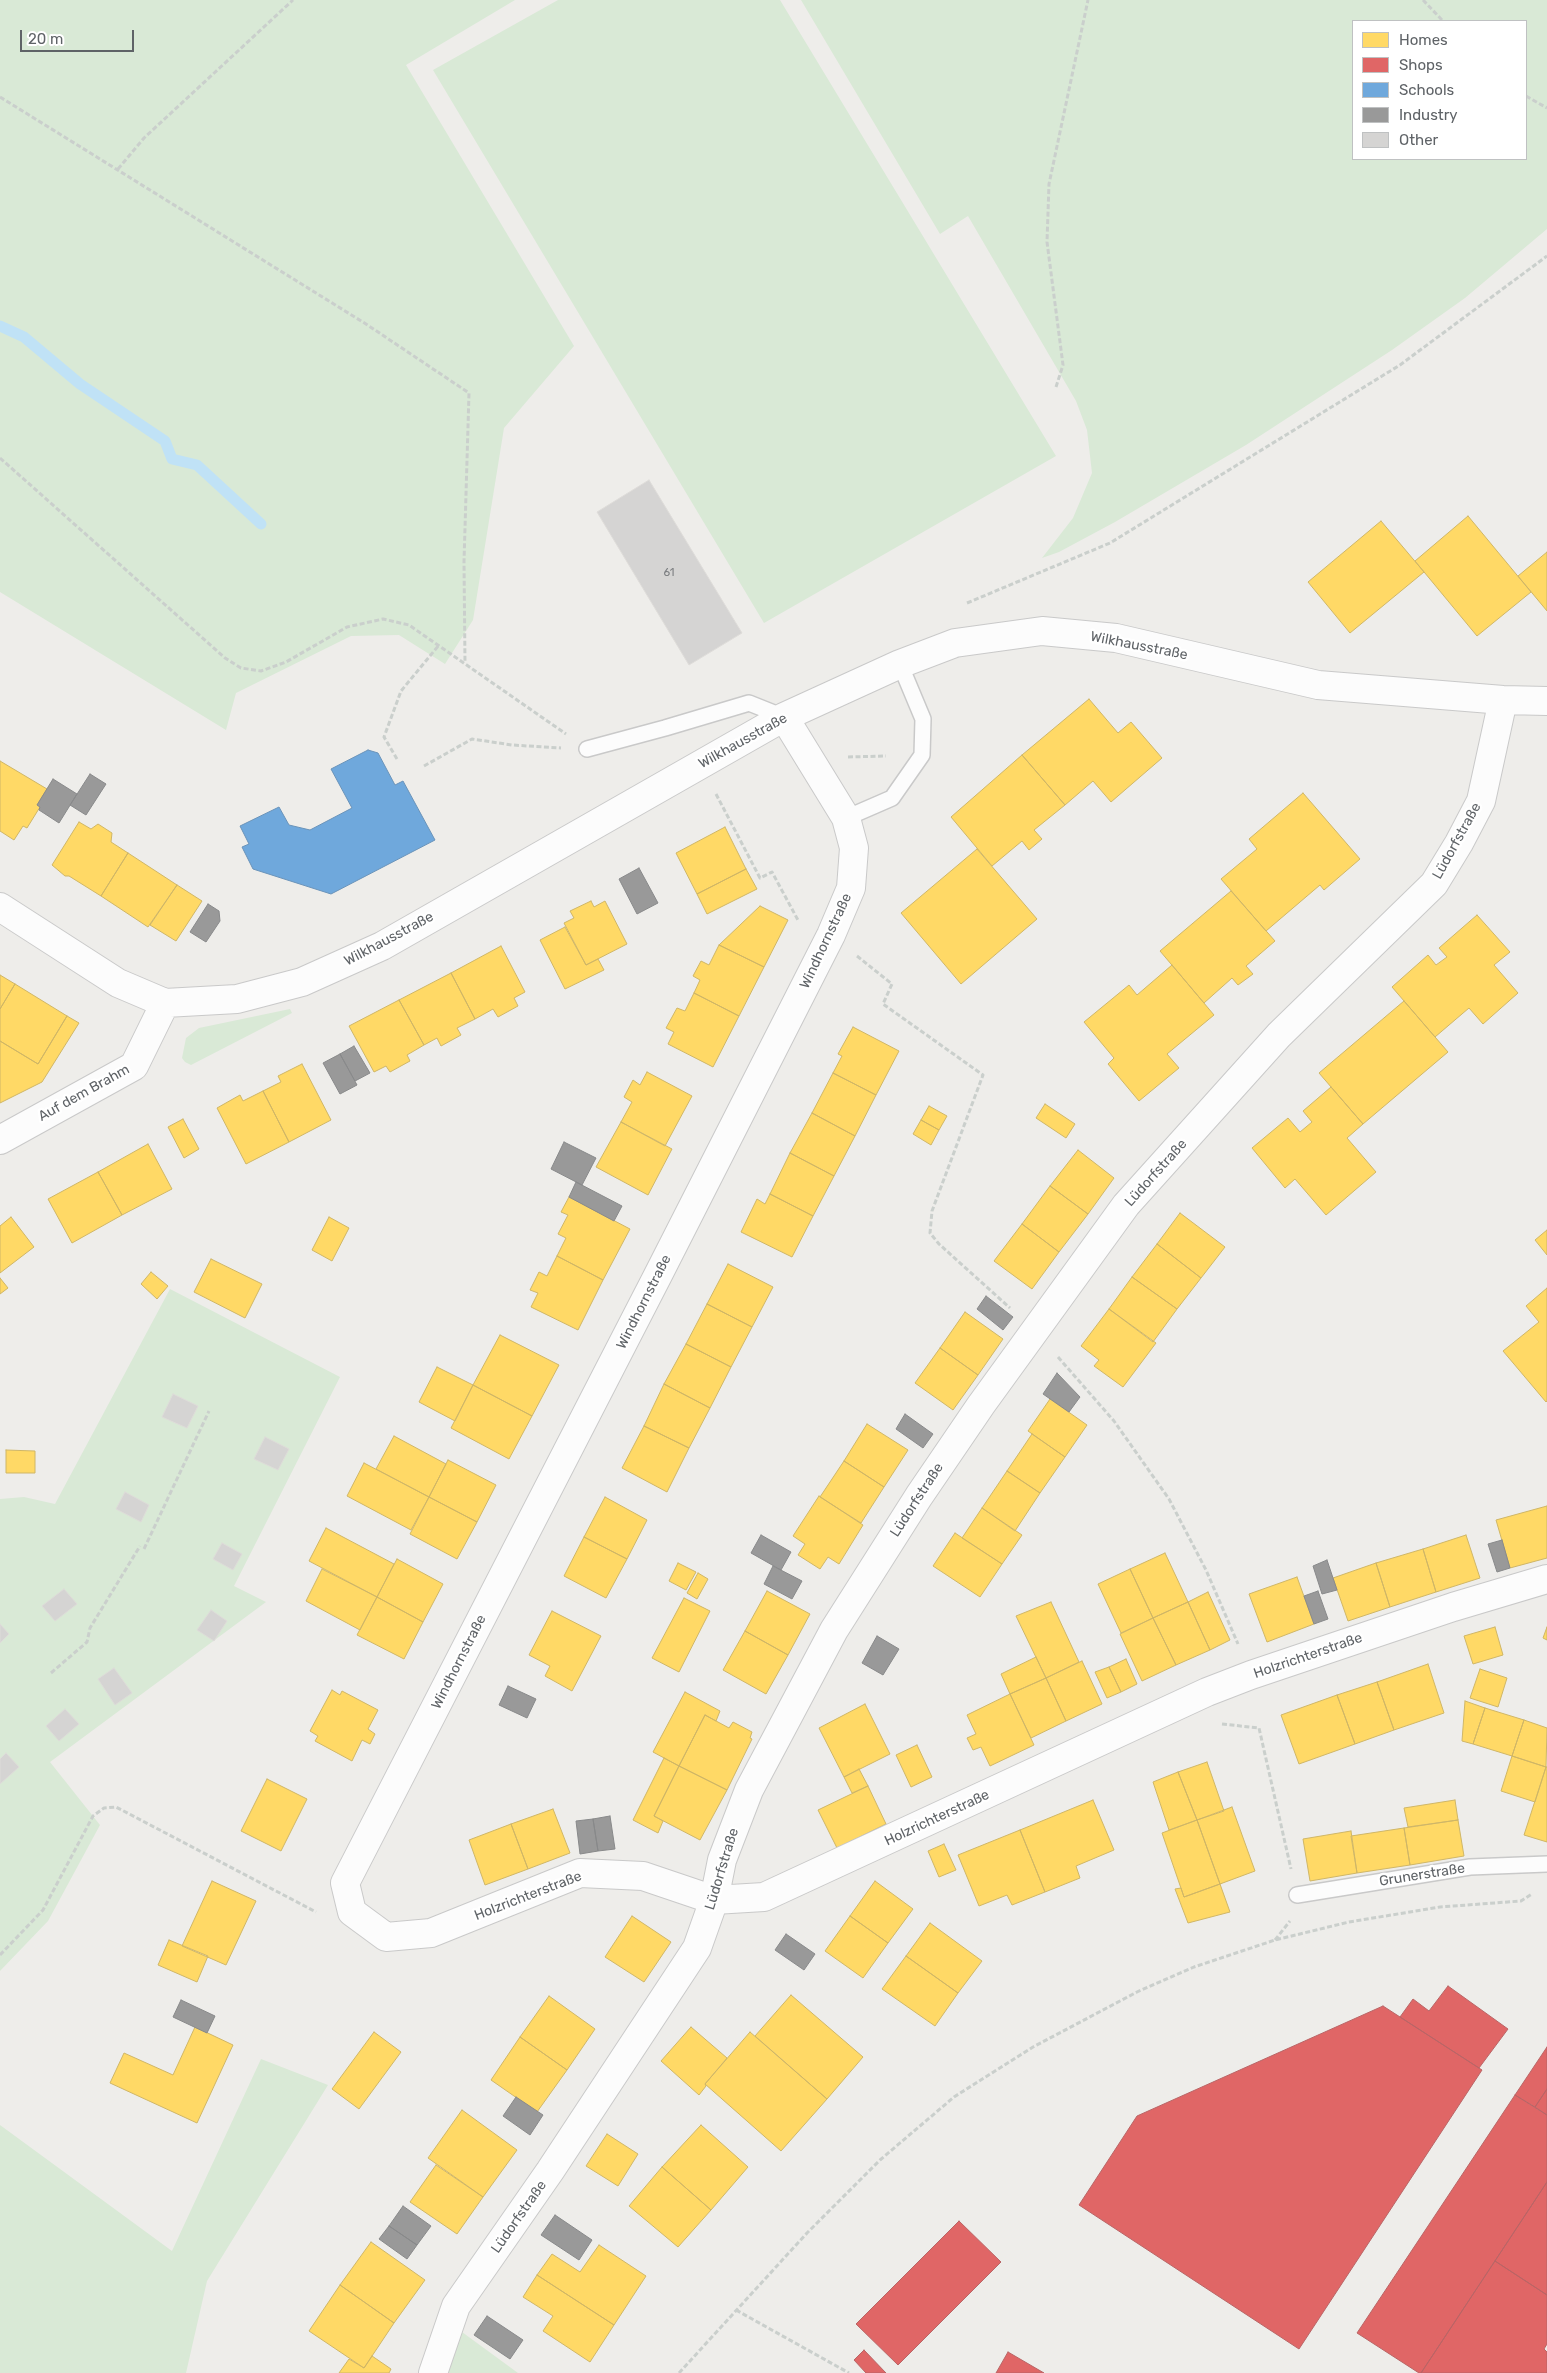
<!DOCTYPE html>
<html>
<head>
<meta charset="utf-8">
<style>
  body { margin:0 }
  #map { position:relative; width:1547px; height:2373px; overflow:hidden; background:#eeedea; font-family:Rubik,sans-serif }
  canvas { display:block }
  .legend { position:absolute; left:1352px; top:20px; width:175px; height:140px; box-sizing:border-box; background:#fff; border:1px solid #bfc1c2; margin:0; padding:6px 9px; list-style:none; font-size:15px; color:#5f6367 }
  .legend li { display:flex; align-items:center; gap:10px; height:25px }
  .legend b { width:25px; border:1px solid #bfc1c2 }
  .scale { position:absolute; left:20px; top:30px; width:114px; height:22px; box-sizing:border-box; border:2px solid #5f6367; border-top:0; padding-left:6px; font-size:15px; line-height:18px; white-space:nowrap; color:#5f6367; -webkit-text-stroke:4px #fff; paint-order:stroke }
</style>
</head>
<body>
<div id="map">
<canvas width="1547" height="2373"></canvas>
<ul class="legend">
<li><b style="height:14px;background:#ffd966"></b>Homes</li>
<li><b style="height:14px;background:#e06666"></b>Shops</li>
<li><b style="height:14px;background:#6fa8dc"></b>Schools</li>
<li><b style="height:14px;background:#999"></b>Industry</li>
<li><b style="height:14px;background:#d5d4d3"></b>Other</li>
</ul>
<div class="scale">20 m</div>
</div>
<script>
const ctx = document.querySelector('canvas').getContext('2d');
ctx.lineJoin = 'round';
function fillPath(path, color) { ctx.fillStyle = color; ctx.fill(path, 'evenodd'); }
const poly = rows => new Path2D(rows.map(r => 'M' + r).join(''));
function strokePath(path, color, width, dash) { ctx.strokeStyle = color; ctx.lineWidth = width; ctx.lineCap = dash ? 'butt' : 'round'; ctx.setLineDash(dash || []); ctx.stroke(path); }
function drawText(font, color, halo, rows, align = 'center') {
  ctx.font = font + ' Rubik,sans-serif'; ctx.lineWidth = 5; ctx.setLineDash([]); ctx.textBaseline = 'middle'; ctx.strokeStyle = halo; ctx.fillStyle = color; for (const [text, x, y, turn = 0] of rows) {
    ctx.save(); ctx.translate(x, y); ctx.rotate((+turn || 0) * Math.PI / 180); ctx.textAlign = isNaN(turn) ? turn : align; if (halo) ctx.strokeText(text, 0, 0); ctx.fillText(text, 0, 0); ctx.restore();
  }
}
const green = poly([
  [0,0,515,0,406,65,574,346,504,428,473,620,445,664,399,635,351,636,236,693,226,730,0,592],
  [558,0,780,0,1056,456,764,623,433,70],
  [801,0,1547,0,1547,229,1465,298,1392,350,1246,445,1115,522,1059,552,1042,558,1073,518,1092,473,1087,430,1076,401,968,216,940,234],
  [1353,21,1526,21,1526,159,1353,159],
  [290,1009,292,1013,191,1065,185,1062,182,1058,186,1038,199,1028],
  [170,1289,340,1377,234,1586,266,1602,50,1762,100,1825,48,1921,0,1971,0,1499,24,1497,55,1504],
  [261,2059,328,2085,207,2281,186,2373,0,2373,0,2125,172,2251],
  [462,2332,518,2373,428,2373]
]);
const homes = poly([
  [1468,516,1531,592,1477,636,1415,561,1468,516],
  [1381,521,1424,572,1350,633,1308,582,1381,521],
  [1547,552,1547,611,1518,576,1547,552],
  [1089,699,1118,733,1131,722,1162,758,1111,802,1093,781,1065,805,1022,755,1089,699],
  [1022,755,1065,805,1034,830,1042,839,1029,850,1022,841,992,866,951,817,1022,755],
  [0,761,47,789,37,805,40,807,27,828,23,826,14,840,0,831,0,761],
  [1303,793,1360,859,1324,890,1320,885,1266,931,1221,879,1257,849,1249,839,1303,793],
  [79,822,91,829,98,824,112,833,111,842,128,853,101,896,69,876,65,876,52,865,79,822],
  [725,827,746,869,697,894,676,853,725,827],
  [977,849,1037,919,961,984,901,913,977,849],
  [128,853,177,885,148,927,101,896,128,853],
  [746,869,757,889,707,914,697,894,746,869],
  [177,885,202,901,176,941,150,925,177,885],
  [1231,891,1275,941,1246,966,1253,974,1238,985,1232,978,1204,1003,1160,951,1231,891],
  [591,901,594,907,605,901,627,944,586,965,564,923,574,918,570,911,591,901],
  [760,906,788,920,764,967,719,945,760,906],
  [1477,915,1510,952,1494,965,1518,993,1483,1024,1469,1008,1435,1037,1392,987,1428,955,1436,965,1447,957,1439,948,1477,915],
  [565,927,586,965,598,959,604,970,565,989,540,940,565,927],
  [719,945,764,967,739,1016,694,993,700,980,693,976,701,961,709,965,719,945],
  [501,946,525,992,514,998,518,1006,498,1017,493,1009,475,1019,451,973,501,946],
  [1172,965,1214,1015,1167,1054,1179,1068,1139,1101,1108,1064,1114,1058,1084,1022,1129,985,1137,995,1172,965],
  [451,973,475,1019,457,1028,461,1035,441,1046,437,1038,424,1045,399,1000,451,973],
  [0,975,15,984,0,1009,0,975],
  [15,984,67,1016,38,1064,0,1041,0,1009,15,984],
  [694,993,739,1016,713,1067,668,1044,674,1032,666,1028,677,1008,685,1011,694,993],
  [399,1000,424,1045,407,1055,410,1061,390,1072,386,1066,374,1072,349,1026,399,1000],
  [1404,1001,1448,1052,1363,1124,1319,1073,1404,1001],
  [67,1016,79,1023,42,1082,0,1103,0,1041,38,1064,67,1016],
  [853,1027,899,1051,876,1095,833,1073,842,1056,838,1054,853,1027],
  [302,1064,331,1120,289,1142,263,1091,281,1082,278,1076,302,1064],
  [647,1072,692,1096,665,1146,621,1122,632,1102,624,1097,633,1080,640,1085,647,1072],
  [833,1073,876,1095,855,1136,812,1113,833,1073],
  [1331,1087,1363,1124,1347,1138,1376,1172,1326,1215,1295,1179,1285,1188,1252,1148,1288,1118,1300,1132,1312,1122,1303,1111,1331,1087],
  [263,1091,289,1142,246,1164,217,1108,240,1095,243,1101,263,1091],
  [1045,1104,1075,1124,1066,1138,1036,1118,1045,1104],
  [929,1106,947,1116,939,1130,921,1120,929,1106],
  [812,1113,855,1136,834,1176,790,1153,812,1113],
  [183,1119,199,1149,184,1158,168,1127,183,1119],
  [921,1120,939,1130,931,1145,913,1134,921,1120],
  [621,1122,672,1149,648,1195,596,1167,621,1122],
  [148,1144,172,1189,122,1215,98,1172,148,1144],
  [1078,1150,1114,1178,1088,1214,1050,1186,1078,1150],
  [790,1153,834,1176,813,1216,770,1194,790,1153],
  [98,1172,122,1215,72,1243,48,1199,98,1172],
  [1050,1186,1088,1214,1059,1252,1022,1224,1050,1186],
  [770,1194,813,1216,792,1257,741,1232,757,1199,765,1204,770,1194],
  [569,1197,630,1229,603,1280,557,1256,566,1238,558,1234,568,1215,561,1212,569,1197],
  [1180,1213,1225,1247,1201,1278,1157,1244,1180,1213],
  [11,1217,34,1247,0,1273,0,1226,11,1217],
  [329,1217,349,1228,332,1261,312,1250,329,1217],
  [1022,1224,1059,1252,1032,1289,994,1261,1022,1224],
  [1547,1230,1547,1255,1535,1240,1547,1230],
  [1157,1244,1201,1278,1177,1309,1132,1277,1157,1244],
  [557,1256,603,1280,578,1330,531,1307,538,1293,530,1290,539,1272,547,1276,557,1256],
  [211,1259,262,1284,245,1318,194,1292,211,1259],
  [728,1264,773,1287,752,1327,707,1304,728,1264],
  [151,1272,168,1286,157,1299,141,1284,151,1272],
  [1132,1277,1177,1309,1153,1342,1109,1309,1132,1277],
  [0,1278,8,1288,0,1294,0,1278],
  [1547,1288,1547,1401,1546,1402,1503,1351,1539,1322,1526,1306,1547,1288],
  [707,1304,752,1327,731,1367,686,1344,707,1304],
  [1109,1309,1156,1343,1123,1387,1094,1366,1099,1360,1081,1346,1109,1309],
  [965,1312,1003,1339,978,1375,940,1348,965,1312],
  [500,1335,559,1365,532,1416,473,1385,500,1335],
  [686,1344,731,1367,710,1408,664,1384,686,1344],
  [940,1348,978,1375,953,1410,915,1383,940,1348],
  [437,1367,473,1385,455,1421,419,1402,437,1367],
  [664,1384,710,1408,689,1448,644,1426,664,1384],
  [473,1385,532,1416,509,1459,451,1428,473,1385],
  [1050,1399,1087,1425,1065,1457,1028,1431,1050,1399],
  [867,1424,908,1450,884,1487,844,1461,867,1424],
  [644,1426,689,1448,667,1492,622,1468,644,1426],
  [1032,1434,1065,1457,1040,1493,1007,1471,1032,1434],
  [394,1436,446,1464,429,1497,376,1469,394,1436],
  [6,1450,35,1451,35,1473,6,1473,6,1450],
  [448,1460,496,1485,477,1522,429,1497,448,1460],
  [844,1461,884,1487,861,1523,820,1497,844,1461],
  [364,1463,429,1497,411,1530,347,1496,364,1463],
  [1007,1471,1040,1493,1015,1531,982,1508,1007,1471],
  [819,1496,863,1525,839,1564,828,1557,820,1569,798,1555,805,1544,793,1536,819,1496],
  [429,1497,477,1522,457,1559,410,1534,429,1497],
  [605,1497,647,1520,627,1559,584,1537,605,1497],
  [1547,1506,1547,1558,1510,1568,1496,1520,1547,1506],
  [982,1508,1022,1535,1002,1564,962,1538,982,1508],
  [326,1528,394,1564,377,1597,309,1561,326,1528],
  [955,1533,1002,1564,980,1597,933,1566,955,1533],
  [1466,1535,1480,1578,1436,1592,1423,1549,1466,1535],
  [584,1537,627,1559,606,1598,564,1576,584,1537],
  [1423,1549,1436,1592,1390,1607,1376,1563,1423,1549],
  [1165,1553,1188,1602,1153,1618,1130,1569,1165,1553],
  [397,1559,443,1584,423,1622,377,1597,397,1559],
  [678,1563,696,1572,686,1590,669,1581,678,1563],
  [1376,1563,1390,1607,1348,1621,1333,1578,1376,1563],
  [322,1569,377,1597,360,1630,306,1601,322,1569],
  [1130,1569,1153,1618,1121,1633,1098,1584,1130,1569],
  [698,1573,708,1579,697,1599,687,1593,698,1573],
  [1297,1577,1314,1624,1267,1642,1249,1594,1297,1577],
  [767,1591,810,1614,788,1655,745,1631,767,1591],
  [1208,1592,1230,1640,1210,1650,1188,1602,1208,1592],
  [377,1597,423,1622,404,1659,357,1635,377,1597],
  [684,1598,710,1611,679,1672,652,1658,684,1598],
  [1051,1602,1079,1662,1046,1678,1016,1616,1051,1602],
  [1188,1602,1210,1650,1176,1665,1153,1618,1188,1602],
  [552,1611,601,1636,572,1691,545,1676,550,1666,529,1655,552,1611],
  [1153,1618,1176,1665,1142,1681,1120,1634,1153,1618],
  [1495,1627,1503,1655,1473,1664,1464,1636,1495,1627],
  [1547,1627,1547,1640,1543,1638,1547,1627],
  [745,1631,788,1655,766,1694,723,1670,745,1631],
  [1036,1657,1046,1678,1010,1694,1001,1674,1036,1657],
  [1126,1659,1137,1684,1121,1692,1109,1667,1126,1659],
  [1082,1661,1102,1704,1066,1721,1046,1678,1082,1661],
  [1428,1664,1444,1713,1394,1730,1377,1682,1428,1664],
  [1109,1667,1121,1692,1107,1698,1095,1672,1109,1667],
  [1480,1669,1507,1678,1498,1707,1470,1698,1480,1669],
  [1046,1678,1066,1721,1031,1738,1010,1694,1046,1678],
  [1377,1682,1394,1730,1355,1744,1337,1695,1377,1682],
  [332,1690,340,1695,342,1691,378,1710,368,1729,375,1734,370,1744,362,1740,352,1761,315,1741,318,1736,310,1731,332,1690],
  [685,1692,720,1711,716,1721,705,1715,679,1766,653,1752,685,1692],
  [1010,1694,1034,1745,990,1766,981,1747,973,1750,967,1738,976,1734,967,1715,1010,1694],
  [1337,1695,1355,1744,1299,1764,1281,1715,1337,1695],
  [1465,1701,1485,1708,1473,1744,1462,1741,1465,1701],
  [865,1704,890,1754,844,1777,819,1728,865,1704],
  [1485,1708,1524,1720,1512,1756,1473,1744,1485,1708],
  [705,1715,729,1728,733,1722,752,1732,750,1738,752,1739,727,1790,679,1766,705,1715],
  [1524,1720,1547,1728,1546,1767,1512,1756,1524,1720],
  [917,1745,932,1777,911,1787,896,1755,917,1745],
  [1512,1756,1546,1767,1535,1802,1501,1791,1512,1756],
  [664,1758,679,1766,654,1816,663,1821,658,1833,633,1820,664,1758],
  [1207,1762,1224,1811,1197,1820,1178,1772,1207,1762],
  [679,1766,727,1790,700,1840,654,1816,679,1766],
  [1546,1767,1547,1767,1547,1842,1524,1835,1546,1767],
  [859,1769,868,1786,852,1793,844,1777,859,1769],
  [1178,1772,1197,1820,1169,1830,1153,1782,1178,1772],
  [267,1779,307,1799,281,1851,241,1831,267,1779],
  [868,1786,886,1824,837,1848,818,1810,868,1786],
  [1093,1800,1114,1850,1076,1866,1080,1878,1045,1892,1020,1830,1093,1800],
  [1455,1800,1458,1820,1408,1827,1404,1808,1455,1800],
  [1232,1807,1255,1871,1220,1884,1197,1820,1232,1807],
  [553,1809,570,1853,528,1869,511,1824,553,1809],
  [1197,1820,1220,1884,1184,1897,1162,1833,1197,1820],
  [1458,1820,1464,1856,1410,1865,1404,1828,1458,1820],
  [511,1824,528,1869,485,1885,469,1840,511,1824],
  [1404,1828,1410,1865,1357,1873,1351,1836,1404,1828],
  [1020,1830,1045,1892,1012,1905,1007,1895,979,1906,958,1855,1020,1830],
  [1351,1831,1357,1873,1310,1881,1303,1839,1351,1831],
  [944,1844,956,1870,939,1877,928,1851,944,1844],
  [212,1881,256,1901,226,1965,182,1946,212,1881],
  [875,1881,913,1909,888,1943,850,1916,875,1881],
  [1220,1884,1230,1912,1188,1923,1175,1889,1181,1888,1184,1897,1220,1884],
  [632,1916,671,1942,644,1982,605,1957,632,1916],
  [850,1916,888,1943,863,1978,825,1951,850,1916],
  [930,1923,982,1961,958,1993,906,1956,930,1923],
  [169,1940,208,1956,197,1982,158,1965,169,1940],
  [906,1956,958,1993,935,2026,882,1989,906,1956],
  [791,1995,863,2057,827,2099,755,2036,791,1995],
  [549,1996,595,2029,567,2070,520,2037,549,1996],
  [195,2027,233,2045,197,2123,110,2083,124,2053,173,2075,195,2027],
  [691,2027,727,2058,705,2084,706,2086,699,2095,661,2061,691,2027],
  [374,2032,401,2052,359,2109,332,2089,374,2032],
  [750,2032,827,2099,781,2151,705,2084,750,2032],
  [520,2037,567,2070,537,2112,491,2080,520,2037],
  [462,2110,517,2150,483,2197,428,2158,462,2110],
  [701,2125,748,2167,711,2210,662,2167,701,2125],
  [607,2134,638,2154,618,2186,586,2166,607,2134],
  [436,2165,483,2197,457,2234,410,2202,436,2165],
  [662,2167,711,2210,678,2247,629,2206,662,2167],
  [371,2242,425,2280,394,2323,340,2285,371,2242],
  [599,2245,646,2276,614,2325,537,2275,552,2254,580,2272,599,2245],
  [537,2275,614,2325,590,2362,543,2331,553,2316,523,2297,537,2275],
  [340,2285,394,2323,364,2368,309,2331,340,2285],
  [372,2356,391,2369,389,2373,339,2373,349,2359,364,2368,372,2356]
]);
const shops = poly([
  [1448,1986,1508,2029,1479,2068,1400,2017,1413,1999,1429,2011,1448,1986],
  [1383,2006,1482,2070,1299,2349,1079,2205,1137,2116,1383,2006],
  [1547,2047,1547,2089,1535,2107,1515,2095,1547,2047],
  [1547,2089,1547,2115,1535,2107,1547,2089],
  [1515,2095,1547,2115,1547,2182,1421,2373,1419,2373,1357,2333,1515,2095],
  [1547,2182,1547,2295,1495,2261,1547,2182],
  [959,2221,1001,2262,898,2365,856,2324,959,2221],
  [1495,2261,1547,2295,1547,2344,1544,2349,1547,2352,1547,2373,1421,2373,1495,2261],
  [864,2350,886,2373,866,2373,854,2360,864,2350],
  [1008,2352,1044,2373,996,2373,1008,2352]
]);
const schools = poly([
  [368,750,378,753,395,785,403,781,435,840,331,894,253,869,242,847,249,844,240,826,279,807,289,825,310,830,352,808,331,769,368,750]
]);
const industry = poly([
  [90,774,106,784,86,815,70,805,90,774],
  [53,779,77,794,59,823,39,810,40,807,37,805,53,779],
  [639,868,658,903,637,914,619,879,639,868],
  [208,904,219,911,220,921,206,942,190,932,208,904],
  [354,1046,370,1073,355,1081,340,1054,354,1046],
  [340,1054,357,1085,340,1094,323,1063,340,1054],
  [564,1142,596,1158,582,1185,551,1169,564,1142],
  [576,1182,622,1206,614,1221,569,1197,576,1182],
  [986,1296,1013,1317,1003,1330,977,1309,986,1296],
  [1057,1373,1080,1397,1069,1412,1043,1394,1057,1373],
  [905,1414,933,1434,923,1448,896,1429,905,1414],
  [761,1535,791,1552,781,1570,751,1553,761,1535],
  [1502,1540,1510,1568,1497,1572,1488,1544,1502,1540],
  [1327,1560,1337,1590,1322,1594,1313,1566,1327,1560],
  [773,1566,802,1581,792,1599,764,1584,773,1566],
  [1318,1591,1328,1619,1314,1624,1304,1596,1318,1591],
  [877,1636,899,1649,883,1675,862,1663,877,1636],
  [508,1686,536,1699,527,1718,499,1705,508,1686],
  [610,1816,615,1849,598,1851,593,1819,610,1816],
  [593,1819,598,1851,580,1854,576,1821,593,1819],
  [786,1934,815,1954,804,1970,775,1950,786,1934],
  [181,2000,215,2016,207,2033,173,2017,181,2000],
  [516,2097,543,2115,530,2135,503,2116,516,2097],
  [403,2206,431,2226,417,2245,389,2226,403,2206],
  [555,2215,592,2240,579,2260,541,2235,555,2215],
  [389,2226,417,2245,407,2259,379,2239,389,2226],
  [487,2316,523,2340,510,2359,474,2335,487,2316]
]);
const stream = poly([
  [0,326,24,337,80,384,165,441,172,459,197,465,261,524]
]);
const building = poly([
  [649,480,742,633,689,665,597,512,649,480],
  [173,1394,198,1406,187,1428,162,1417,173,1394],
  [265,1437,289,1449,278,1470,254,1459,265,1437],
  [125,1492,149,1505,141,1522,116,1509,125,1492],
  [222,1543,242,1554,233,1570,213,1559,222,1543],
  [64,1589,77,1604,55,1621,42,1606,64,1589],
  [211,1610,227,1621,214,1641,197,1630,211,1610],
  [0,1624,9,1634,0,1643,0,1624],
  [114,1668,132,1693,115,1705,98,1679,114,1668],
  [65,1709,79,1724,59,1741,46,1726,65,1709],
  [6,1753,19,1767,0,1784,0,1759,6,1753]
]);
const path = poly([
  [1423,0,1443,21],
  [1526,96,1547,108],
  [0,97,366,324,469,393,464,562,465,663],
  [118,169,144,138,293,0],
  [1056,387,1063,365,1047,242,1049,184,1088,0],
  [0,458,225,658,241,668,261,671,286,662,347,627,383,619,409,625,566,734],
  [967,603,1110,543,1400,365,1547,256],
  [848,757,886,756],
  [397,759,384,737,401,691,439,645],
  [424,766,472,739,512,745,561,748],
  [716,794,760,878,772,872,799,922],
  [857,956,892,984,883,1004,983,1075,932,1211,930,1233,939,1244,1010,1308],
  [1058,1357,1114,1421,1169,1499,1206,1570,1238,1644],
  [144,1549,209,1411],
  [51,1673,87,1642,90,1628,140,1546],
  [1222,1724,1259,1728,1291,1869],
  [1275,1940,1290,1921],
  [0,1955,43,1910,93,1816,104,1808,116,1807,316,1912],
  [736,2310,849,2373],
  [679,2373,807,2233,880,2160,954,2097,1033,2047,1137,1992,1194,1967,1275,1940,1349,1922,1440,1907,1521,1901,1532,1894]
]);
const service = poly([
  [587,749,665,728,749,703,784,717],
  [846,818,892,798,922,755,923,719,900,664],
  [1297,1895,1470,1867,1547,1864]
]);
const minor = poly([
  [784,717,846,818,854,848,851,888,831,935,657,1277,345,1883,352,1912,386,1937,431,1933,580,1873,643,1876,714,1900,764,1897,1207,1692,1251,1675,1453,1607,1547,1579],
  [0,907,118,983,165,1003,237,999,302,982,382,946,784,717,900,664,955,643,1042,631,1116,638,1318,685,1503,700,1547,701],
  [0,1140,134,1066,165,1003],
  [433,2373,456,2306,550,2171,697,1948,714,1900,722,1860,749,1790,834,1630,919,1496,981,1405,1126,1205,1279,1035,1434,884,1459,843,1481,801,1503,700]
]);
const numberNames = [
  ["61",669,573]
];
const streetNames = [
  ["Wilkhausstraße",1139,646,11],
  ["Wilkhausstraße",743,741,-29],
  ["Lüdorfstraße",1457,841,-61],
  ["Wilkhausstraße",389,939,-28],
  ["Windhornstraße",826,941,-65],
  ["Auf dem Brahm",84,1093,-29],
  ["Lüdorfstraße",1156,1173,-48],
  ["Windhornstraße",644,1302,-63],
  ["Lüdorfstraße",917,1500,-57],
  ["Holzrichterstraße",1308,1656,-19],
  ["Windhornstraße",459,1662,-63],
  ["Holzrichterstraße",937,1818,-25],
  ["Lüdorfstraße",722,1869,-73],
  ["Grunerstraße",1422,1875,-9],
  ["Holzrichterstraße",528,1896,-21],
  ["Lüdorfstraße",519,2217,-55]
];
fillPath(green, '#d9e9d6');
fillPath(homes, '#ffd966');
strokePath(homes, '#cfb666', 1);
fillPath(shops, '#e06666');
strokePath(shops, '#b96566', 1);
fillPath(schools, '#6fa8dc');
strokePath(schools, '#6a93b9', 1);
fillPath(industry, '#999');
strokePath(industry, '#88898a', 1);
strokePath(stream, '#c0e2f6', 11);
fillPath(building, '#d5d4d3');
strokePath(building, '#dedcd9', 1);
strokePath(service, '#c9c9c9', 18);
strokePath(minor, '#c9c9c9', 30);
strokePath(path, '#cacfcc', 3, [5, 2.5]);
strokePath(service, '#fcfcfc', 15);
strokePath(minor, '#fcfcfc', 28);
drawText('11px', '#7e8083', null, numberNames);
drawText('14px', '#5f6367', '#fff', streetNames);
</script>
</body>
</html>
